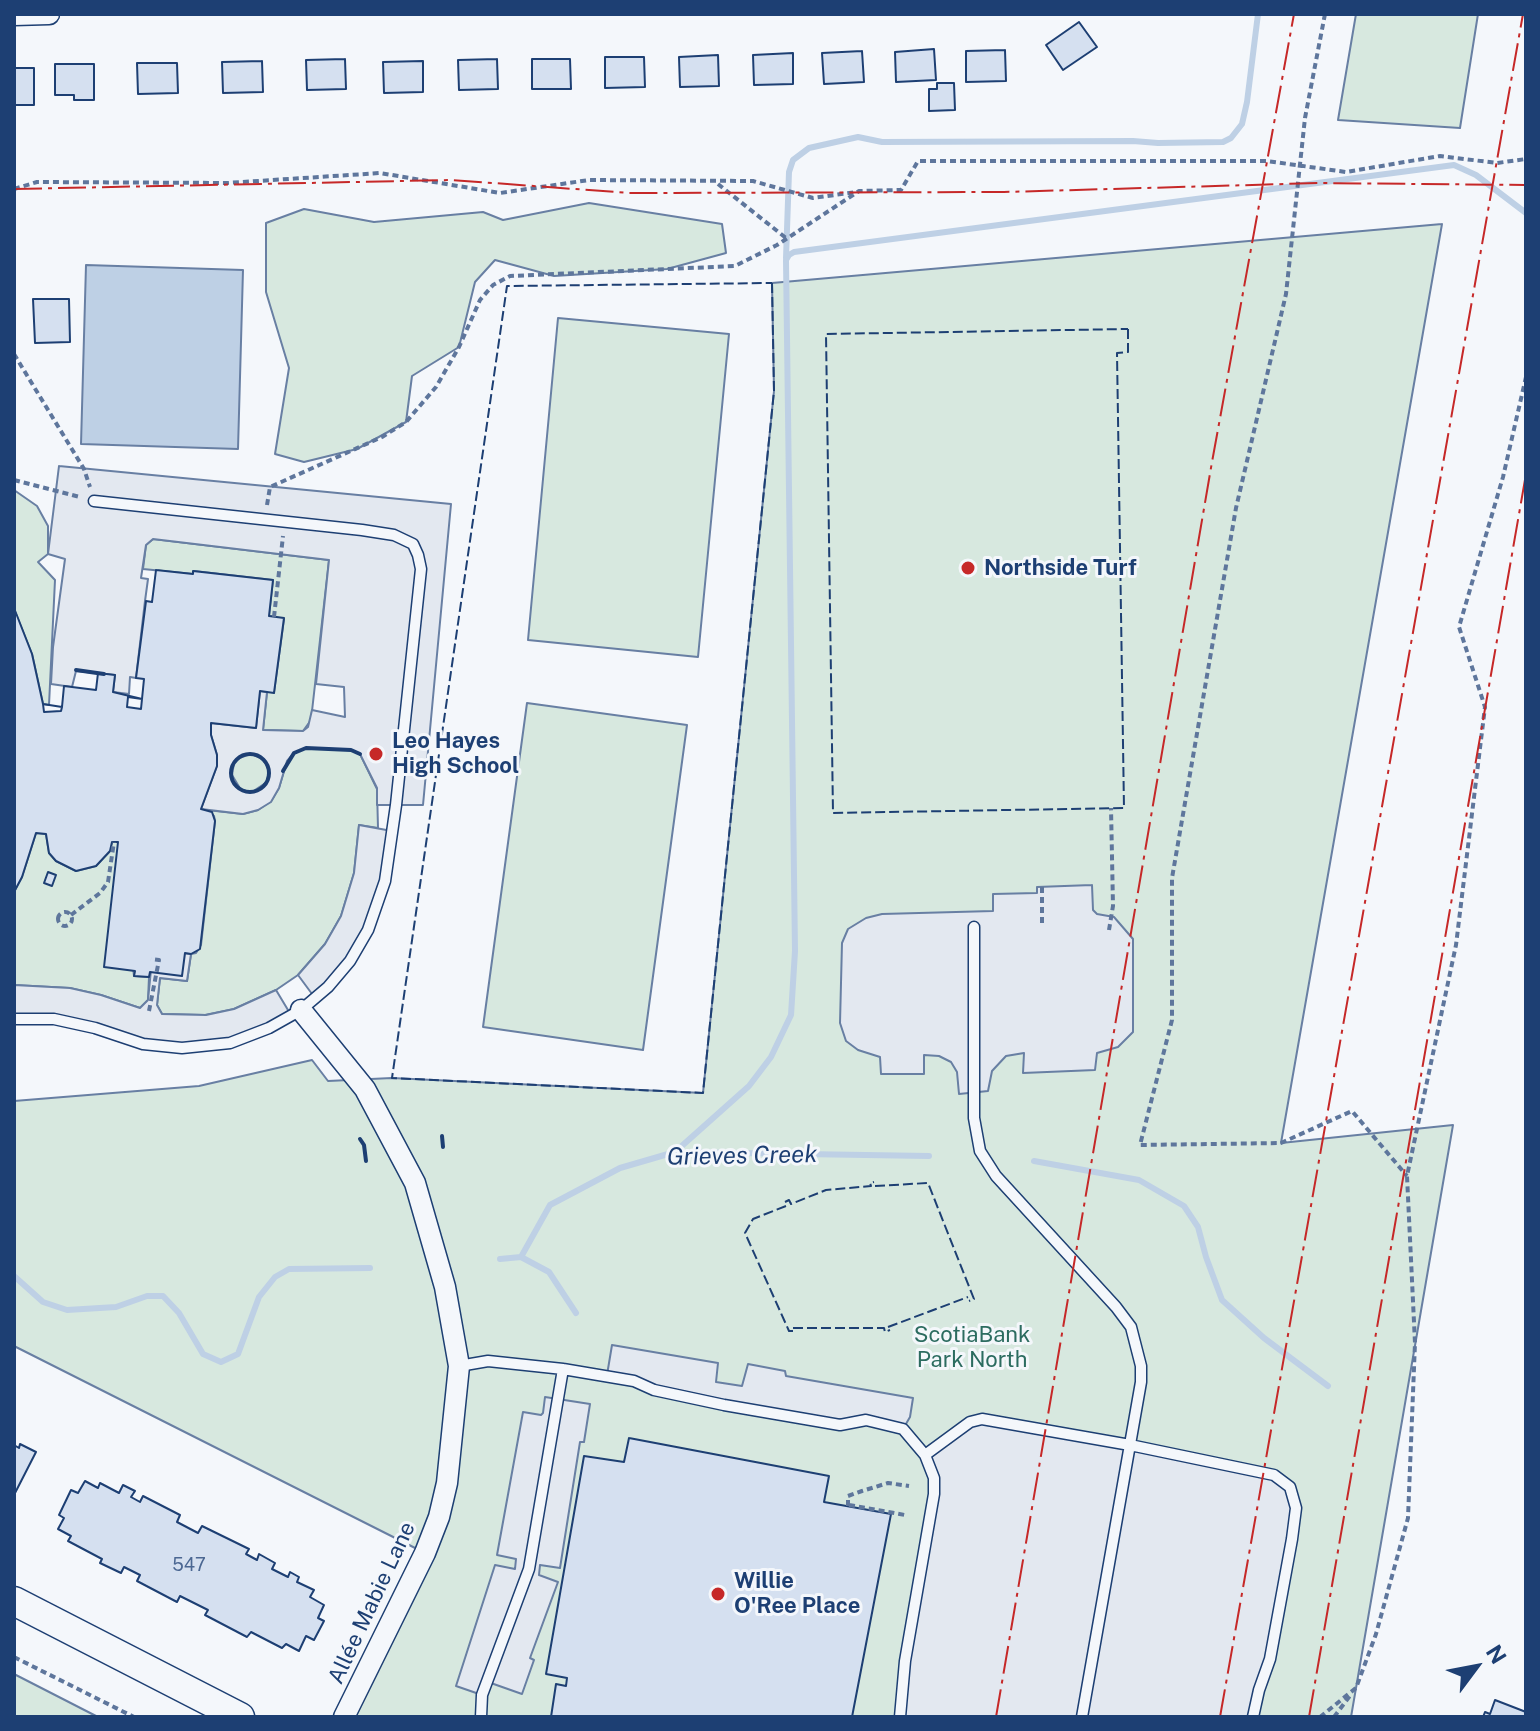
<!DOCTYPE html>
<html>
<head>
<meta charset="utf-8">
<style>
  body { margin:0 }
  #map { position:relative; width:1540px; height:1731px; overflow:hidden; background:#f4f7fb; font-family:"Public Sans",sans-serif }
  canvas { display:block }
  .frame { position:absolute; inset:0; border:16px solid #1d3f73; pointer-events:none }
  .north { position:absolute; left:1436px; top:1627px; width:80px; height:80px; -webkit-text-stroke:6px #f4f7fb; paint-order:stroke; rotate:58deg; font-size:22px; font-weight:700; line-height:32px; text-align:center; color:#1d3f73 }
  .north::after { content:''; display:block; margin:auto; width:28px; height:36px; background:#1d3f73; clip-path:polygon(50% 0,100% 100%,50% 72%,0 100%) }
</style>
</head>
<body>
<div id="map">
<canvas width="1540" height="1731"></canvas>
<div class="frame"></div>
<div class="north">N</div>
</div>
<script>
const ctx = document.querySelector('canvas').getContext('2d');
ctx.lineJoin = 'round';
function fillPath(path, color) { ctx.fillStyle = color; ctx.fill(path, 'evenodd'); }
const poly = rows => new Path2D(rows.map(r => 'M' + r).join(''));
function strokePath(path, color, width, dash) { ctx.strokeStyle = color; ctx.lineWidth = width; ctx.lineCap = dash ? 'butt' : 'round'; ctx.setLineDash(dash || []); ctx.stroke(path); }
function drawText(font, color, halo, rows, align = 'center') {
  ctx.font = font + ' "Public Sans",sans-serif'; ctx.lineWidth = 6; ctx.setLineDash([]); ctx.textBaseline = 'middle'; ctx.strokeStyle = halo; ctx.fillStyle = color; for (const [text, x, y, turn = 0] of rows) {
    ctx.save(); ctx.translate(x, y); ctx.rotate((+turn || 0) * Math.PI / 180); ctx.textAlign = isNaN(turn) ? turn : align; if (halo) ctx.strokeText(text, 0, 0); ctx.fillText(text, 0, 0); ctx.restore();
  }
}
const green = poly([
  [1356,14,1478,14,1460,128,1338,120,1356,14],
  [589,203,722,224,726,253,667,269,554,276,495,260,475,282,459,347,412,376,406,422,357,449,304,462,275,454,289,368,266,292,266,223,304,209,374,222,483,212,503,220,589,203],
  [1442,224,1281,1143,1453,1125,1351,1717,344,1717,425,1553,14,1346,14,1101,199,1086,312,1060,328,1081,392,1078,703,1093,774,391,772,283,1442,224],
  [558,318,729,334,698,657,528,640,558,318],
  [14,490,37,506,48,526,48,554,38,562,55,580,49,705,43,704,32,654,14,609,14,490],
  [153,539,329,560,311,720,303,731,263,730,267,692,274,692,284,619,269,616,273,580,194,571,193,574,143,569,146,545,153,539],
  [527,703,687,725,643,1050,483,1027,527,703],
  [306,748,351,750,360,754,377,789,378,828,359,825,354,873,341,916,325,944,298,975,276,990,234,1009,205,1015,162,1014,157,1005,160,978,187,981,191,954,196,953,201,945,215,821,214,816,207,810,243,814,258,810,271,801,279,788,287,761,294,753,306,748],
  '231 773a19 19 0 1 1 38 0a19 19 0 1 1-38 0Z',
  [36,833,46,834,49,853,56,861,76,871,96,866,110,851,112,842,118,842,134,976,149,977,148,1000,140,1008,101,995,70,988,14,985,14,892,22,877,36,833],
  [14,1674,98,1717,14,1717,14,1674]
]);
const parking = poly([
  [59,466,451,504,423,805,377,805,377,788,360,754,351,750,318,748,306,748,294,753,287,761,279,788,271,802,258,810,243,814,201,809,217,766,217,755,211,735,211,723,256,728,260,691,267,692,263,730,303,731,308,727,312,710,345,717,344,687,316,684,329,560,153,539,146,545,141,578,148,579,145,601,136,678,130,677,129,694,113,692,115,675,76,671,72,687,51,684,53,647,65,559,48,554,59,466],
  [251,754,263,759,269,770,267,782,252,792,241,790,232,775,234,763,239,758,251,754],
  [359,825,392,831,368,930,315,998,298,975,325,944,341,916,354,873,359,825],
  [1092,885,1093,910,1097,914,1114,917,1133,939,1133,1032,1118,1047,1097,1053,1095,1070,1023,1073,1024,1053,1006,1056,992,1071,988,1091,959,1094,957,1072,951,1062,939,1056,924,1055,924,1074,881,1074,880,1057,858,1050,846,1041,840,1023,842,943,848,929,866,918,882,914,993,911,993,894,1037,893,1037,887,1092,885],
  [153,950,191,954,187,981,160,978,157,1005,162,1014,206,1015,234,1009,276,990,291,1015,230,1043,143,1044,95,1028,14,1019,14,985,70,988,101,995,140,1008,148,1000,153,950],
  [612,1345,718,1363,716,1382,742,1386,748,1364,785,1371,786,1376,913,1398,910,1417,903,1429,885,1423,840,1425,607,1375,612,1345],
  [545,1397,590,1404,584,1442,580,1442,560,1568,540,1565,539,1575,558,1582,530,1658,534,1660,522,1694,488,1682,482,1695,456,1686,495,1565,515,1569,516,1559,497,1555,523,1412,541,1415,543,1413,545,1397],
  [982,1419,1274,1475,1290,1487,1296,1508,1253,1717,900,1717,934,1494,925,1455,982,1419]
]);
const water = poly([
  [86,265,243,270,238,449,81,444,86,265]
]);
const stream = poly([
  [786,258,789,172,793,160,809,148,858,137,882,142,1133,141,1158,143,1223,142,1231,138,1242,124,1247,102,1258,14],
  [675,1152,749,1086,771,1057,791,1015,795,951,786,260,789,255,794,252,1454,165,1476,175,1526,213],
  [1034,1161,1139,1180,1184,1206,1198,1227,1206,1257,1222,1300,1264,1338,1328,1386],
  [521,1257,549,1272,576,1313],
  [500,1259,521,1257,550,1205,620,1168,675,1152,929,1156],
  [14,1276,43,1302,67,1310,116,1307,147,1296,163,1296,179,1313,203,1354,221,1362,238,1354,259,1297,275,1277,289,1269,370,1268]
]);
const building = poly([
  [1079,22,1097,47,1063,70,1046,45,1079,22],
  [934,49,936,80,896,82,895,52,934,49],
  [1005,50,1006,81,966,82,966,51,1005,50],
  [862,51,864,82,824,84,822,53,862,51],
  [793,53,793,84,754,85,753,55,793,53],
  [718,55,719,86,680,87,679,57,718,55],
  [605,57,644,57,645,87,605,88,605,57],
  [345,59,346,89,307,90,306,60,345,59],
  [497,59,498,89,459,90,458,60,497,59],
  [532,59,570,59,571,89,532,89,532,59],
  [262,61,263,92,223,93,222,62,262,61],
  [423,61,423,92,384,93,383,62,423,61],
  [137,63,177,63,178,93,138,94,137,63],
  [55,64,94,64,94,100,74,100,74,95,55,95,55,64],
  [14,68,34,68,34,105,14,105,14,68],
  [937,83,954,83,955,110,929,111,929,89,937,89,937,83],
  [33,299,69,299,70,342,35,343,33,299],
  [156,570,193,574,193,571,273,580,269,616,284,618,274,693,260,691,256,728,211,723,211,735,217,755,217,766,201,809,212,812,215,821,200,949,191,954,185,953,182,976,150,972,149,977,134,976,135,971,104,967,118,842,112,842,110,851,96,866,76,871,56,861,49,853,46,834,36,833,22,877,14,892,14,608,32,654,43,704,62,707,64,686,96,690,98,673,115,675,113,692,142,699,144,679,136,678,146,601,152,602,156,570],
  [128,697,142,699,141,709,127,707,128,697],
  [43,704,62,707,61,711,44,712,43,704],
  [48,872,56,875,52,886,44,883,48,872],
  [629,1438,829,1476,824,1502,891,1514,852,1717,551,1717,556,1684,566,1686,567,1678,546,1674,584,1456,624,1462,629,1438],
  [20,1444,36,1452,14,1495,14,1445,19,1448,20,1444],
  [85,1481,98,1488,100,1483,119,1493,123,1485,135,1491,131,1497,140,1502,143,1496,180,1515,177,1522,198,1533,202,1526,249,1549,246,1554,257,1560,259,1554,275,1563,272,1569,288,1577,290,1572,299,1577,297,1582,314,1590,310,1597,324,1605,318,1618,324,1621,314,1640,306,1636,299,1651,286,1644,282,1648,251,1632,247,1637,205,1615,208,1610,180,1596,177,1602,137,1581,140,1575,124,1567,121,1573,100,1563,102,1559,68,1541,71,1536,58,1529,64,1518,59,1515,71,1490,78,1493,85,1481],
  [1495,1700,1526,1712,1526,1717,1483,1717,1485,1712,1490,1714,1495,1700]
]);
const path = poly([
  [1325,14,1305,118,1286,294,1236,508,1172,878,1172,1020,1140,1145,1281,1143,1352,1111,1407,1176],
  [718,184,786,238],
  [14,189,37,182,227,183,380,173,500,193,589,180,753,181,813,198,856,192],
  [14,354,84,469,90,487],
  [14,480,80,497],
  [267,505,270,487,382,437,406,422,436,387,459,347,480,300,493,285,510,276,735,266,777,245,859,191,901,190,918,161,1267,161,1346,172,1440,156,1497,163,1526,159],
  [274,617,283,536],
  [1042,887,1042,926],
  '58 919a7 7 0 1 1 14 0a7 7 0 1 1-14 0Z',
  [71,915,100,893,108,882,114,842],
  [1109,930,1113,906,1111,808],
  [149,1011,159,960,151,959],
  [849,1505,905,1515],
  [848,1506,848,1496,862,1491,888,1483,909,1486],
  [14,1657,134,1717],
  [1320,1717,1356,1688,1376,1634,1408,1518,1415,1343,1407,1176,1456,945,1485,707,1459,627,1503,477,1526,377],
  [1334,1717,1352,1693]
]);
const lane = poly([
  [974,927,974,1118,980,1151,996,1176,1116,1307,1131,1327,1141,1366,1141,1382,1082,1717],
  [14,1019,54,1019,95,1028,143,1044,182,1048,230,1043,269,1028,301,1010,328,987,350,961,368,930,385,881,396,805,421,569,418,555,413,544,394,535,362,530,94,501],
  [459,1366,488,1361,563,1369,634,1381,654,1390,724,1405,840,1425,866,1420,903,1429,925,1455,934,1478,934,1494,905,1661,900,1717],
  [925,1455,970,1422,982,1419,1130,1445,1274,1475,1290,1487,1296,1508,1292,1539,1270,1659,1259,1690,1253,1717],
  [481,1717,482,1695,529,1569,563,1369]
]);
const street = poly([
  [14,15,49,14],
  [301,1010,365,1089,415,1183,445,1287,459,1366,447,1483,439,1517,425,1553,344,1717]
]);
const secondary = poly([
  [14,1601,240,1717]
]);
const fence = poly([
  [772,283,774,391,703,1093,392,1078,507,286,772,283],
  [1128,329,1128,352,1117,353,1124,808,833,813,826,334,1128,329],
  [875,1186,928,1183,974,1299,969,1301],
  [785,1202,789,1200,791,1204,826,1190,871,1186,870,1183,874,1182],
  [786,1206,753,1219,745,1233,789,1331,793,1331],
  [888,1327,968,1297],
  [793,1328,884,1328,885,1332,890,1330]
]);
const wall = poly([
  [76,670,104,674],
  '231 773a19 19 0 1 1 38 0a19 19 0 1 1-38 0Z',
  [283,771,294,753,306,748,351,750,360,754],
  [442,1136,443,1147],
  [360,1139,364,1145,366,1161]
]);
const power = poly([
  [14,189,452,180,629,193,1004,192,1320,183,1525,185],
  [996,1717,1212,462,1294,14],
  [1220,1717,1523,14],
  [1309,1717,1526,474]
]);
const markers = [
  [968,568,8,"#c62828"],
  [376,754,8,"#c62828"],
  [718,1594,8,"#c62828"]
];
const numberNames = [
  ["547",189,1565]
];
const poiNames = [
  ["Northside Turf",984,568],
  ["Leo Hayes",392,741],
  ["High School",392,766],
  ["Willie",734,1581],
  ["O'Ree Place",734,1606]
];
const parkNames = [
  ["ScotiaBank",972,1335],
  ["Park North",972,1360]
];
const streetNames = [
  ["Allée Mabie Lane",372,1603,-65]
];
const waterNames = [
  ["Grieves Creek",742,1156,-1]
];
fillPath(green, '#d7e8df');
strokePath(green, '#687fa3', 2);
fillPath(parking, '#e3e8f0');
strokePath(parking, '#687fa3', 2);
fillPath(water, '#bed0e5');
strokePath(water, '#687fa3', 2);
strokePath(stream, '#bed0e5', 6);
fillPath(building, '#d5e0f0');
strokePath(building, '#1d3f73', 2);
strokePath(lane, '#1d3f73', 13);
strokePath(street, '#1d3f73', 23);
strokePath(secondary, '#1d3f73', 31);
strokePath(path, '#5e769c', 4, [6, 4]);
strokePath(lane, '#f4f7fb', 10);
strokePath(street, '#f4f7fb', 20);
strokePath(secondary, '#f4f7fb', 28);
strokePath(fence, '#1d3f73', 2, [10, 4]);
strokePath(wall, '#1d3f73', 4);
strokePath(power, '#c62828', 2, [28, 6, 4, 6]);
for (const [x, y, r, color] of markers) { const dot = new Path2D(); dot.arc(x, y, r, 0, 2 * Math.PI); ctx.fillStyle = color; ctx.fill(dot); strokePath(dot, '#f4f7fb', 3); }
drawText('18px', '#4b6792', null, numberNames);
drawText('bold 22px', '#1d3f73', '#f4f7fb', poiNames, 'left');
drawText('22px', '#2c6c60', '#f4f7fb', parkNames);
drawText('22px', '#1d3f73', '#f4f7fb', streetNames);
drawText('italic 24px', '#1d3f73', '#f4f7fb', waterNames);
</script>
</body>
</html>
